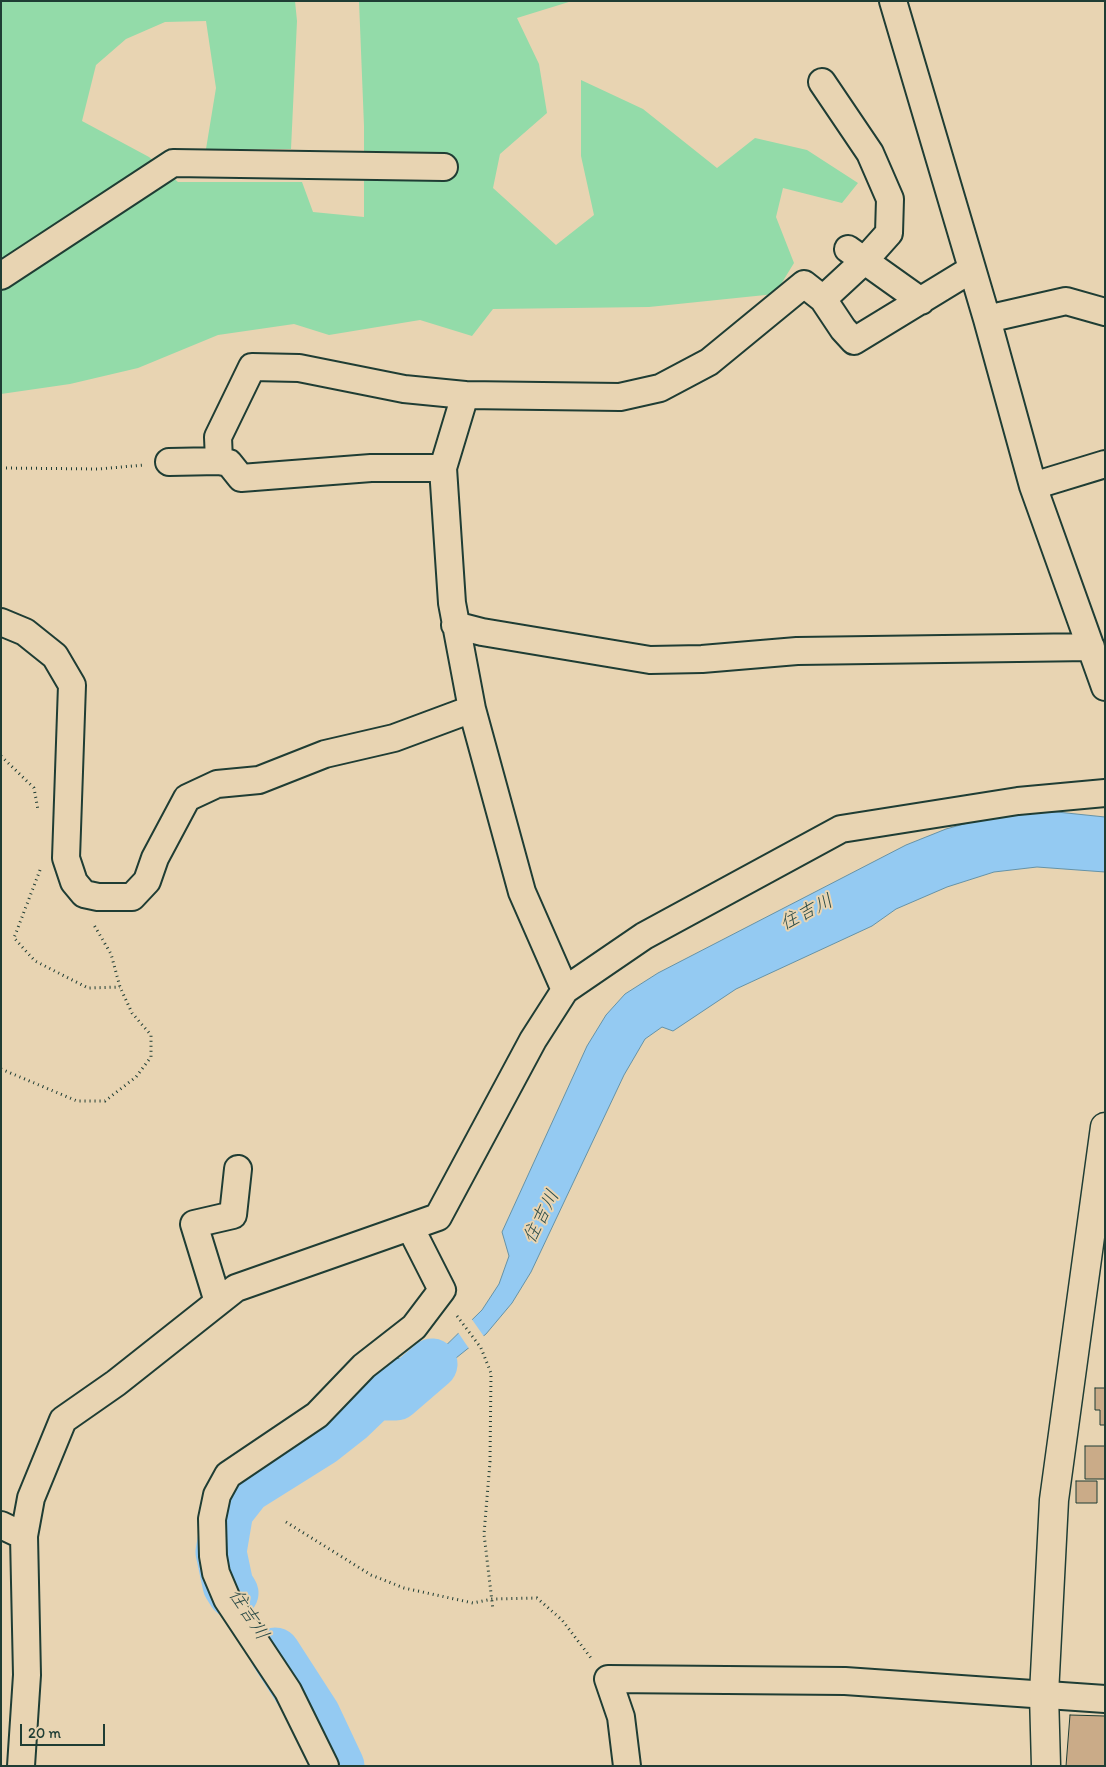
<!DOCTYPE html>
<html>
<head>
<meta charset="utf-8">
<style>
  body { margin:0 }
  #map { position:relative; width:1106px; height:1767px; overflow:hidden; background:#e8d4b2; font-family:Itim,sans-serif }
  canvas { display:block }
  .frame { position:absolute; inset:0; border:2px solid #1f3d34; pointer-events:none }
  .scale { position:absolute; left:20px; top:1724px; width:85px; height:22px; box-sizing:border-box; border:2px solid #1f3d34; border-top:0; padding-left:6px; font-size:15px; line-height:18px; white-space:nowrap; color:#1f3d34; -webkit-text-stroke:4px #e8d4b2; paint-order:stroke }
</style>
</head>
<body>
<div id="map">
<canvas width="1106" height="1767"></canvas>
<div class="frame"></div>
<div class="scale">20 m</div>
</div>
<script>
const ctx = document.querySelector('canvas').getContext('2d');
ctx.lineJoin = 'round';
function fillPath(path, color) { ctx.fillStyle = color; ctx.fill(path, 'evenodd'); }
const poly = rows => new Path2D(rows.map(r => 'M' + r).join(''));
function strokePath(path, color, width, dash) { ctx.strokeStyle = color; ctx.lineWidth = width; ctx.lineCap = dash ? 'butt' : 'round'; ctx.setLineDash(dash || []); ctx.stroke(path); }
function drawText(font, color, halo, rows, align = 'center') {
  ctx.font = font + ' Itim,"Klee One",sans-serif'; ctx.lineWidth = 4; ctx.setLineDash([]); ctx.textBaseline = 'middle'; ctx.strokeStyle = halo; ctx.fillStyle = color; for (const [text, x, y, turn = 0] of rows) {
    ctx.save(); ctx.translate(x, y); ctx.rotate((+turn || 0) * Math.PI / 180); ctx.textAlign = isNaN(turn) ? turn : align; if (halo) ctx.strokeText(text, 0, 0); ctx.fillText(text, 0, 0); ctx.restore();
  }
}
const green = poly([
  [1,1,295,1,297,21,291,149,206,149,216,88,206,21,165,22,126,39,96,65,82,121,149,157,178,182,302,182,313,212,364,217,364,126,359,1,572,1,517,18,539,64,547,113,500,154,493,188,556,245,594,215,581,156,581,80,643,109,717,168,755,138,807,150,858,183,842,203,783,188,776,217,794,263,775,294,649,307,493,309,472,336,420,320,329,335,294,324,218,335,138,368,70,384,1,394]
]);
const water = poly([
  [1020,812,1057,812,1105,817,1105,872,1037,867,994,872,947,887,896,909,872,926,736,989,673,1031,662,1027,645,1039,624,1075,531,1272,512,1303,486,1334,456,1358,418,1382,384,1409,362,1379,395,1358,413,1361,397,1386,423,1368,482,1310,499,1284,509,1256,502,1232,587,1046,606,1015,625,994,658,973,906,845,946,829,982,819,1020,812]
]);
const pier = poly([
  [471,1318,485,1338,470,1350,457,1331]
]);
const river = poly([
  [233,1593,228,1585,221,1552,228,1511,246,1488,321,1441,349,1419,374,1395,396,1395,432,1364],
  [275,1653,315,1715,339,1766]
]);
const building = poly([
  [1095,1388,1105,1388,1105,1425,1100,1425,1100,1410,1095,1410,1095,1388],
  [1085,1446,1105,1446,1105,1479,1085,1479,1085,1446],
  [1076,1481,1097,1481,1097,1503,1076,1503,1076,1481],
  [1070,1715,1105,1716,1105,1766,1066,1766,1070,1715]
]);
const path = poly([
  [1,468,99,469,144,465],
  [1,756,34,788,38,810],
  [40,870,14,938,35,961,88,988,120,987],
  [1,1069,77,1101,105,1101,136,1077,151,1057,151,1035,132,1013,120,987,111,954,94,925],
  [457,1316,481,1348,491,1373,490,1462,484,1534,493,1610],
  [286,1522,371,1575,404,1588,473,1603,492,1599,537,1598,562,1620,591,1658]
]);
const street = poly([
  [893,1,987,319,1033,486,1105,687],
  [848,249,921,301],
  [1,276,173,163,444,167],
  [823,299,843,329,854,341,972,269],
  [987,319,1066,301,1105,312],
  [219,461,229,463,241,478,371,468,443,468,452,603,472,709,522,892,565,990],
  [169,462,219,461,218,437,252,367,299,368,404,389,465,395],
  [443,468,465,395,620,397,660,388,709,362,804,284,823,299,864,261,889,233,890,199,870,153,822,82],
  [1033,486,1105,464],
  [1,622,25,632,55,656,72,685,66,858,74,882,84,894,98,897,132,897,147,881,155,858,187,798,217,784,259,780,325,754,394,738,472,709],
  [455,625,482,632,650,660,702,659,797,651,1091,647],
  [218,1302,194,1224,233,1215,238,1169],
  [1,1525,24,1536],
  [21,1766,27,1675,24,1536,31,1498,63,1420,116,1383,236,1288,438,1217,533,1040,565,990,644,936,841,829,1018,801,1105,793],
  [325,1766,288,1691,227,1599,216,1573,213,1556,212,1519,217,1495,228,1475,317,1415,364,1366,414,1327,442,1290,410,1227],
  [627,1766,621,1717,608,1679,845,1681,1105,1699]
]);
const secondary = poly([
  [1046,1766,1044,1694,1054,1500,1105,1127]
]);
const waterNames = [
  ["住吉川",807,913,-27],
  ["住吉川",542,1217,-63],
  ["住吉川",248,1615,57]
];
fillPath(green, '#93dba9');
fillPath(water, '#94caf2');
strokePath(water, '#6592a6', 1);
fillPath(pier, '#e8d4b2');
strokePath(river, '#94caf2', 51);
fillPath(building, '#caab88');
strokePath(building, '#1f3d34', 1);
strokePath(street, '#1f3d34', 30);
strokePath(secondary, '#1f3d34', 31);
strokePath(path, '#1f3d34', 3, [1, 4]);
strokePath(street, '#e8d4b2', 26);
strokePath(secondary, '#e8d4b2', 28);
drawText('italic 19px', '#2b4b47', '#e8d4b2', waterNames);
</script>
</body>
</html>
